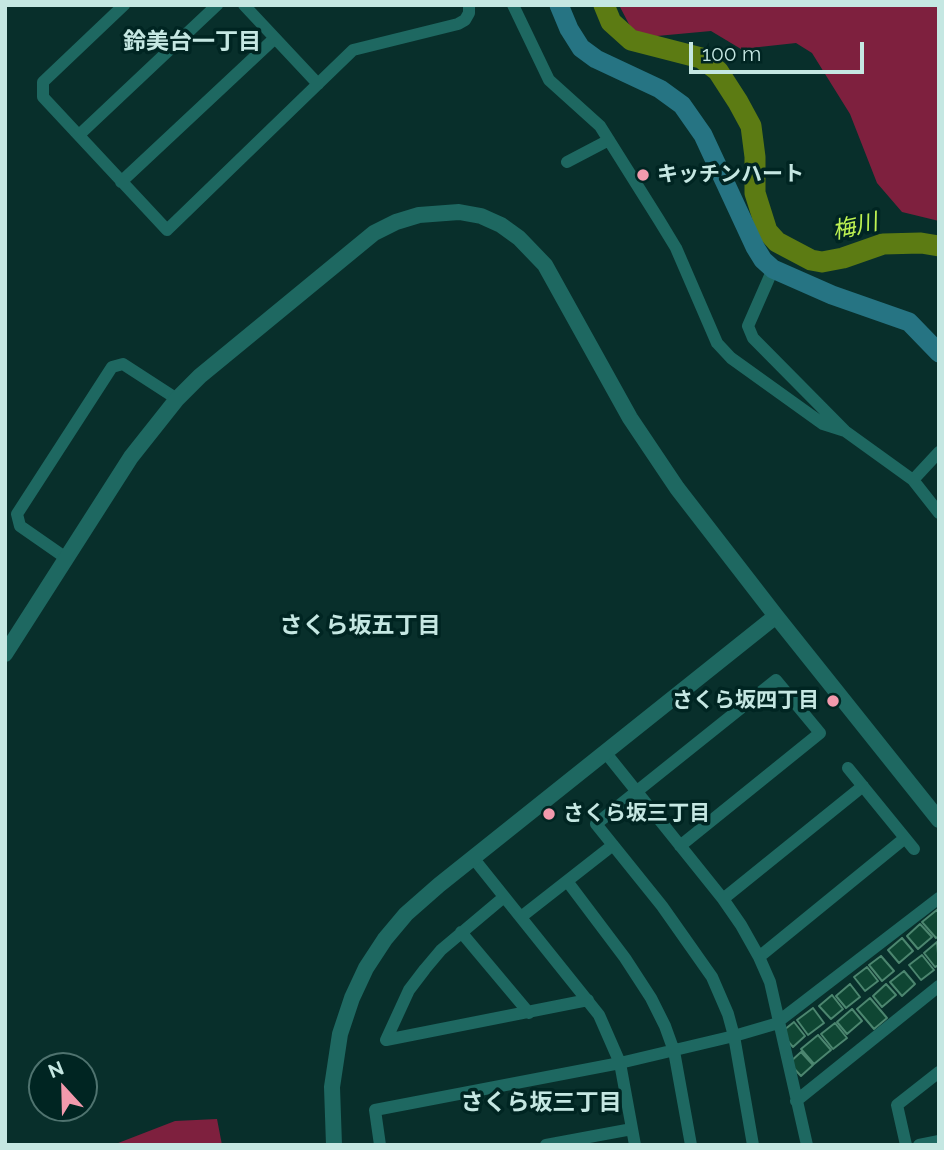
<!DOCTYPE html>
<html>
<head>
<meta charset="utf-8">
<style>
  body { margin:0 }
  #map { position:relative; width:944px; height:1150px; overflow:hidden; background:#082f2b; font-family:Raleway,sans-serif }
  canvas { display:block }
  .frame { position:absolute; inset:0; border:7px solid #c5e7e2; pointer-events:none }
  .north { position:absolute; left:28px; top:1052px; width:70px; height:70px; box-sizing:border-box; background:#002522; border:2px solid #4f736f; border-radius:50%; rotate:338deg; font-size:19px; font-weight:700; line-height:28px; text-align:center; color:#c5e7e2 }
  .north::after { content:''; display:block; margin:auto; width:24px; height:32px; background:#f29aad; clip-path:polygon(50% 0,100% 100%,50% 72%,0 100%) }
  .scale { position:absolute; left:689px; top:42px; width:175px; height:32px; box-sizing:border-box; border:4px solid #c5e7e2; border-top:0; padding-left:9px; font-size:21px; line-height:24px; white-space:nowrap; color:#c5e7e2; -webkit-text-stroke:5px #002522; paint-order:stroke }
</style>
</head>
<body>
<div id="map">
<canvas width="944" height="1150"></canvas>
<div class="frame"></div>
<div class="north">N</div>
<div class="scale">100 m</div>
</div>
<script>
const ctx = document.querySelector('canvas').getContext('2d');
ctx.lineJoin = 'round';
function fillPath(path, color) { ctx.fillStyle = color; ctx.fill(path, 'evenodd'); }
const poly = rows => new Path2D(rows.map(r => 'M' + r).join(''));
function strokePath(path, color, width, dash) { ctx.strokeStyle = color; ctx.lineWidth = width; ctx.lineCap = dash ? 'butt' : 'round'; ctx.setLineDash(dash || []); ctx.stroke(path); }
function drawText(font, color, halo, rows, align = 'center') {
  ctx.font = font + ' Raleway,"Noto Sans JP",sans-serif'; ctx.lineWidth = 7; ctx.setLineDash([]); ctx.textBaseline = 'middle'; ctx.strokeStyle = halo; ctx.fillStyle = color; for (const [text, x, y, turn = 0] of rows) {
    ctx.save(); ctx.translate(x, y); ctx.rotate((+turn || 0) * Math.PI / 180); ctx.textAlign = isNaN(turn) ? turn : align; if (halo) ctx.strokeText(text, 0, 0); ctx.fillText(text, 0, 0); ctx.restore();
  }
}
const green = poly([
  [619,5,939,5,939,221,902,212,877,183,850,114,812,53,796,43,741,49,711,31,646,37,631,28],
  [217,1119,222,1145,113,1145,175,1121]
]);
const river = poly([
  [604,5,611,22,631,40,701,58,718,71,738,102,751,126,755,157,755,193,767,231,777,242,811,260,822,262,843,258,883,244,921,243,939,246]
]);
const building = poly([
  [938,909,939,936,936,938,922,922,938,909],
  [920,924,932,937,918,949,907,936,920,924],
  [902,938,913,951,899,963,888,950,902,938],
  [937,942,939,965,935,967,924,953,937,942],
  [922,955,934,970,921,980,909,965,922,955],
  [881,956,894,971,882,981,869,965,881,956],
  [867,967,878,981,865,991,854,977,867,967],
  [904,971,915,984,902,996,890,982,904,971],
  [850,984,860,997,846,1008,836,996,850,984],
  [886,984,896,995,882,1007,873,996,886,984],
  [832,995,843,1009,831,1019,819,1006,832,995],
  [870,998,887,1018,874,1029,857,1009,870,998],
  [813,1008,824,1023,808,1035,797,1020,813,1008],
  [852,1009,862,1021,847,1034,837,1022,852,1009],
  [794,1022,805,1036,793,1047,785,1038,784,1030,794,1022],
  [835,1023,847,1038,833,1049,821,1034,835,1023],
  [818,1035,831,1050,814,1064,801,1049,818,1035],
  [801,1052,813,1065,801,1076,789,1063,801,1052]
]);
const minor = poly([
  [124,5,43,82,43,97,167,230,353,50,458,24,465,20,469,13,469,5],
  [244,5,318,84],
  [513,5,549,80,600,126,659,220,676,248,717,343,731,358,823,424,845,431],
  [79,135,217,5],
  [567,162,609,140],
  [121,182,275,38],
  [773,269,748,326,753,338,845,431,913,480,939,513],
  [913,480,939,452],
  [66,558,20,526,17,514,112,367,123,364,177,399],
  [605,752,723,899,741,925,759,957,770,982,807,1145],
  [848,768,914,849],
  [680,846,820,733,776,680,596,824,662,906,712,977,728,1014,734,1036,753,1145],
  [474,859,599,1015,620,1063,635,1145],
  [567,881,625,958,651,998,665,1026,674,1051,691,1145],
  [723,899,863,786],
  [521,917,613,845],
  [461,932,529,1013],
  [759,957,905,838],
  [386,1040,588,1000],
  [386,1040,409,990,425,969,441,950,504,897],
  [796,1101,939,986],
  [380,1145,375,1110,620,1063,734,1036,775,1024,939,898],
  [546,1145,632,1129],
  [906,1145,897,1105,939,1072],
  [919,1145,939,1141]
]);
const tertiary = poly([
  [5,654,131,457,177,399,200,376,374,233,396,222,419,215,459,212,481,216,501,225,519,238,545,265,630,418,677,488,776,616,939,820],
  [334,1145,332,1087,340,1034,352,998,366,968,385,939,406,914,439,885,776,616]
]);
const secondary = poly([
  [559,5,569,29,581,48,596,59,660,89,682,105,703,135,755,247,763,260,773,269,832,295,909,322,939,353]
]);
const markers = [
  [643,175,7,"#f29aad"],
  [833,701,7,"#f29aad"],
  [549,814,7,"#f29aad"]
];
const poiNames = [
  ["キッチンハート",657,175],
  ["さくら坂四丁目",819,701,"right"],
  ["さくら坂三丁目",563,814]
];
const neighbourhoodNames = [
  ["鈴美台一丁目",192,42],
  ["さくら坂五丁目",360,626],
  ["さくら坂三丁目",541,1103]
];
const waterNames = [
  ["梅川",855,227,-13]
];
fillPath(green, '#7e203e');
strokePath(river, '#5c7b13', 21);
fillPath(building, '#0f4633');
strokePath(building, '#4c866f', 2);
strokePath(minor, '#1e6861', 12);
strokePath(tertiary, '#1e6861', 16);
strokePath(secondary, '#267483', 19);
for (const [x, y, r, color] of markers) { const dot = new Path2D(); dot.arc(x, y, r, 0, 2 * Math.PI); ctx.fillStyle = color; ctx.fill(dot); strokePath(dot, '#002522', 2.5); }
drawText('bold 21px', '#c5e7e2', '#002522', poiNames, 'left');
drawText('bold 23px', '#c5e7e2', '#002522', neighbourhoodNames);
drawText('italic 23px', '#bdf252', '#002522', waterNames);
</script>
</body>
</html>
